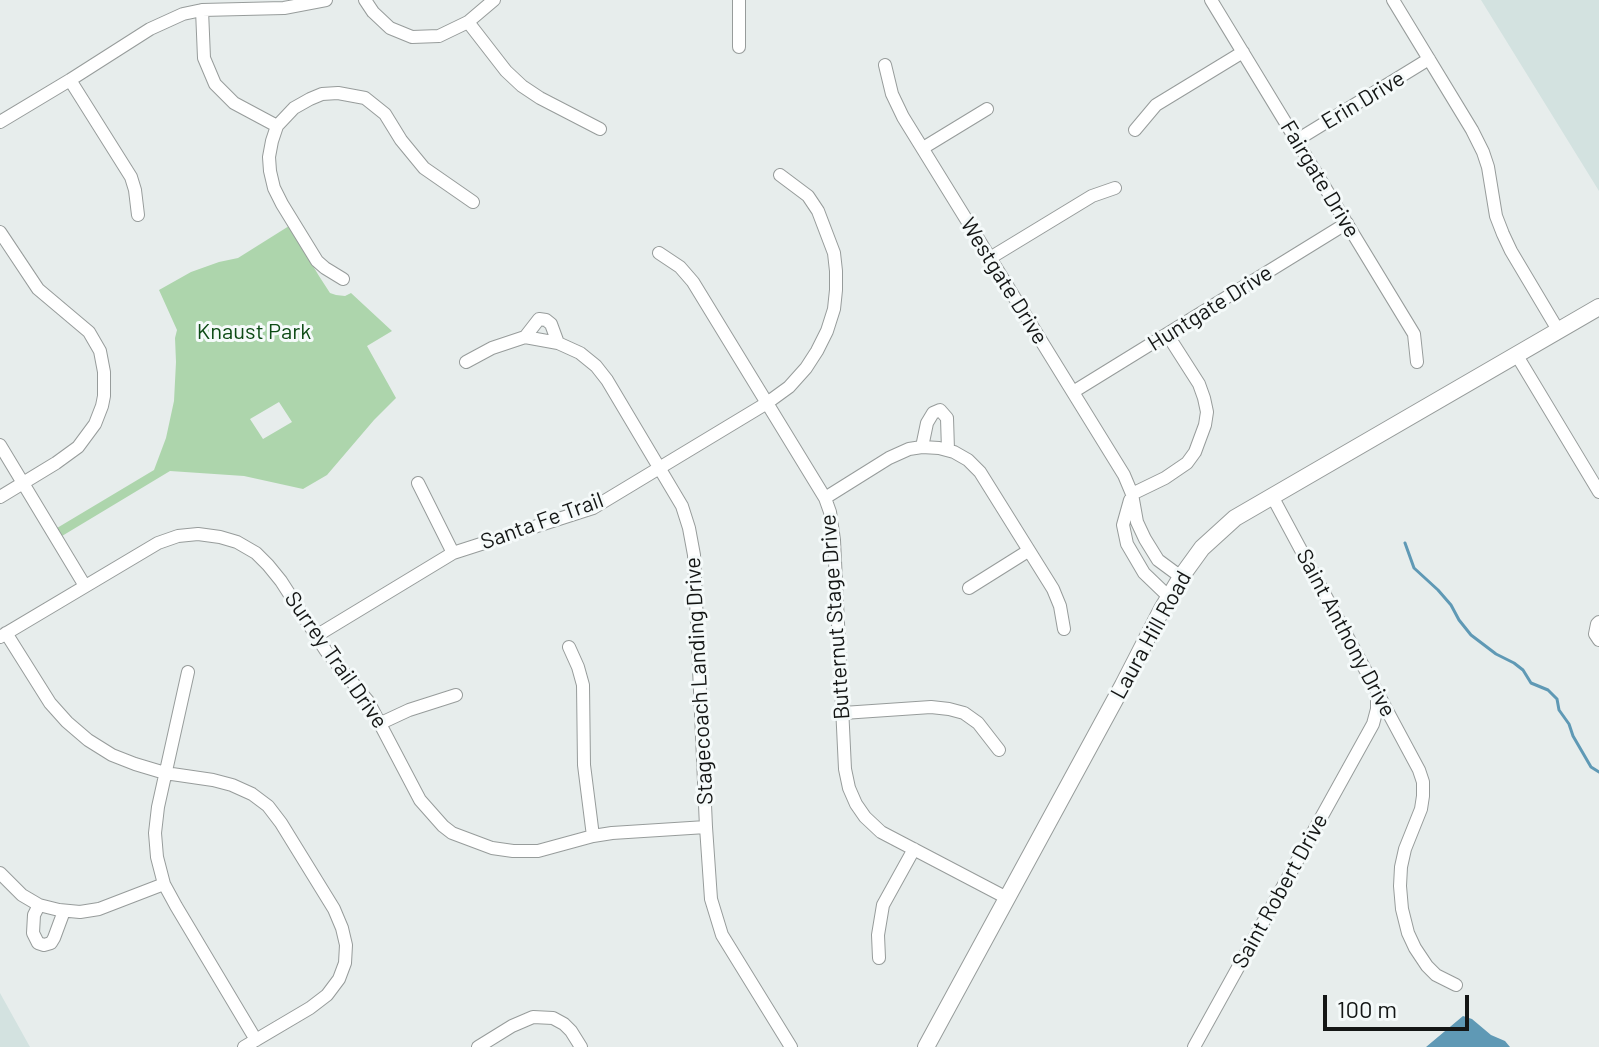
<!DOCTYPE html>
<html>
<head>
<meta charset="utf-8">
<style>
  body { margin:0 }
  #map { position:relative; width:1599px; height:1047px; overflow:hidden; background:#e7edec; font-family:Barlow,sans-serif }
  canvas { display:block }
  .scale { position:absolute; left:1323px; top:995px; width:146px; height:36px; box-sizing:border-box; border:4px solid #141615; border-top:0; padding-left:10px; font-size:24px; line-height:28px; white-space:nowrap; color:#141615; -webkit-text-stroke:6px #f5fafa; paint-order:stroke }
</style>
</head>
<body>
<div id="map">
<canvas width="1599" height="1047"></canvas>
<div class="scale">100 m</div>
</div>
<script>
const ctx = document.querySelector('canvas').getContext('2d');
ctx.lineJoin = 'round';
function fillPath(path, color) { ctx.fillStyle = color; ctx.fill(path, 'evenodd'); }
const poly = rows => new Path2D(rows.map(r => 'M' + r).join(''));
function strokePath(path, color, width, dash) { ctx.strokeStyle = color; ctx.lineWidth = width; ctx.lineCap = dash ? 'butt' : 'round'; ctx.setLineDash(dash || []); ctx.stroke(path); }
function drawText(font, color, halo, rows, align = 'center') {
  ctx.font = font + ' Barlow,sans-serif'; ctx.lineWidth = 6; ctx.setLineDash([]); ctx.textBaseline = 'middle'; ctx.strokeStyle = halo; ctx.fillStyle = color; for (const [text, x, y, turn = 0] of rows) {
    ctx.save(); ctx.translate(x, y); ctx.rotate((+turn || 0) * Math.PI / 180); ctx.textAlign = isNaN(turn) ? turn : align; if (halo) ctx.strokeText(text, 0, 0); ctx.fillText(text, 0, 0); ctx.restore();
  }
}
const built = poly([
  [1481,0,1599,0,1599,191],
  [0,993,30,1047,0,1047]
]);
const green = poly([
  [289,226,319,276,330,293,336,295,345,296,351,293,392,331,367,346,396,398,374,420,327,475,303,489,244,476,170,471,57,539,52,531,154,470,166,438,174,401,176,362,175,338,177,330,159,290,191,272,219,262,238,258],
  [279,402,292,422,263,439,250,419]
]);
const water = poly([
  [1463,1016,1472,1019,1491,1035,1505,1041,1510,1047,1426,1047]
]);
const stream = poly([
  [1405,543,1414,568,1438,590,1451,605,1459,620,1471,635,1496,654,1514,663,1523,670,1531,683,1548,690,1557,699,1559,710,1569,724,1573,736,1591,767,1599,772]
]);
const minor = poly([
  [365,0,373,12,390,28,412,37,439,36,468,22,494,0],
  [739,0,739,47],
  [1211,0,1414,334,1417,362],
  [1393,0,1472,130,1483,152,1488,167,1496,216,1503,234,1511,251,1558,330],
  [202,10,204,58,215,84,234,103,277,126],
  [468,22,506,71,522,86,540,98,600,129],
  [885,65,892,94,903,117,1124,475,1132,494,1137,522,1145,539,1158,560,1181,577],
  [70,80,131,177,135,190,138,215],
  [0,122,70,80,150,29,183,14,202,10,284,8,326,0],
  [1135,130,1156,105,1243,52],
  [1297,140,1429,59],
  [923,148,987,109],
  [0,232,38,289,89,332,100,351,104,372,104,396,102,406,95,424,78,447,56,463,0,497],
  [659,253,680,267,693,282,825,498,830,512,834,540,845,769,849,788,856,804,865,817,881,832,1007,898],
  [990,258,1092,196,1115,188],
  [343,279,325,268,317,261,282,204,274,188,270,171,269,157,272,141,277,126,294,108,310,99,322,94,338,93,365,98,385,114,401,140,424,168,473,202],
  [525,337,539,319,546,320,551,324,558,343],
  [1516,354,1599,492],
  [466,362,492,348,525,337,558,343,580,353,596,366,607,380,682,506,689,528,694,555,706,827,711,899,722,935,791,1047],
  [1073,392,1347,223],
  [0,445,85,586],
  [922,447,927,423,933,413,940,410,947,418,948,450],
  [418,483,453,553],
  [1132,494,1165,478,1187,463,1195,452,1205,425,1207,412,1204,398,1199,384,1167,334],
  [1272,496,1419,770,1423,782,1423,796,1421,809,1405,849,1401,867,1400,886,1402,909,1408,933,1415,948,1427,966,1436,975,1456,985],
  [825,498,889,458,909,449,922,447,939,448,954,452,968,460,980,472,1053,589,1060,606,1064,629],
  [1130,500,1123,525,1127,544,1144,573,1169,597],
  [969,588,1028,551],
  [1599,622,1597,624,1595,634,1599,640],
  [6,633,50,703,67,722,88,740,112,755,135,764,165,773,213,780,232,785,252,794,268,806,281,823,334,909,342,928,346,945,345,963,339,979,327,995,310,1008,244,1047],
  [316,636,453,553,593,508,767,403,789,387,806,368,817,351,827,331,834,309,836,290,836,271,834,253,818,211,808,196,780,175],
  [0,637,158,543,178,536,198,534,220,537,237,542,256,553,268,565,281,581,326,651,368,701,420,800,443,826,452,833,492,848,513,851,538,851,593,836,612,833,706,827],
  [569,647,578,667,583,685,584,765,593,836],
  [188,672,158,807,155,833,157,857,164,884,176,906,256,1040],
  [843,713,931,707,949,709,964,713,978,723,999,750],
  [381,723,409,710,456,695],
  [0,873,22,895,39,905,59,910,80,912,99,909,164,884],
  [39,905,34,915,33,933,38,943,44,945,51,943,54,938,64,911],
  [879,958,878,935,883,905,914,849],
  [478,1047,512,1026,533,1017,553,1018,564,1024,571,1031,581,1047],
  [1194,1047,1373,724,1377,709,1377,696]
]);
const major = poly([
  [926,1047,1123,685,1162,609,1181,577,1202,548,1235,518,1599,307]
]);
const streetNames = [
  ["Erin Drive",1363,100,-31],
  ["Fairgate Drive",1320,179,59],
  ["Westgate Drive",1004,281,58],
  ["Huntgate Drive",1210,308,-32],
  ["Santa Fe Trail",542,521,-20],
  ["Butternut Stage Drive",835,617,-94],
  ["Saint Anthony Drive",1346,633,62],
  ["Laura Hill Road",1151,635,-61],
  ["Surrey Trail Drive",336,660,55],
  ["Stagecoach Landing Drive",699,681,-93],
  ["Saint Robert Drive",1280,891,-61]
];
const parkNames = [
  ["Knaust Park",254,332]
];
fillPath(built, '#d3e2e0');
fillPath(green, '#add5ac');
fillPath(water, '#5f99b5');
strokePath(stream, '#5f99b5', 3);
strokePath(minor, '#979c9b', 14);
strokePath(major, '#979c9b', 18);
strokePath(minor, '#fff', 12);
strokePath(major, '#fff', 16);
drawText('22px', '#141615', '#f5fafa', streetNames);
drawText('22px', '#0e4b16', '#f5fafa', parkNames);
</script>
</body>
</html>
